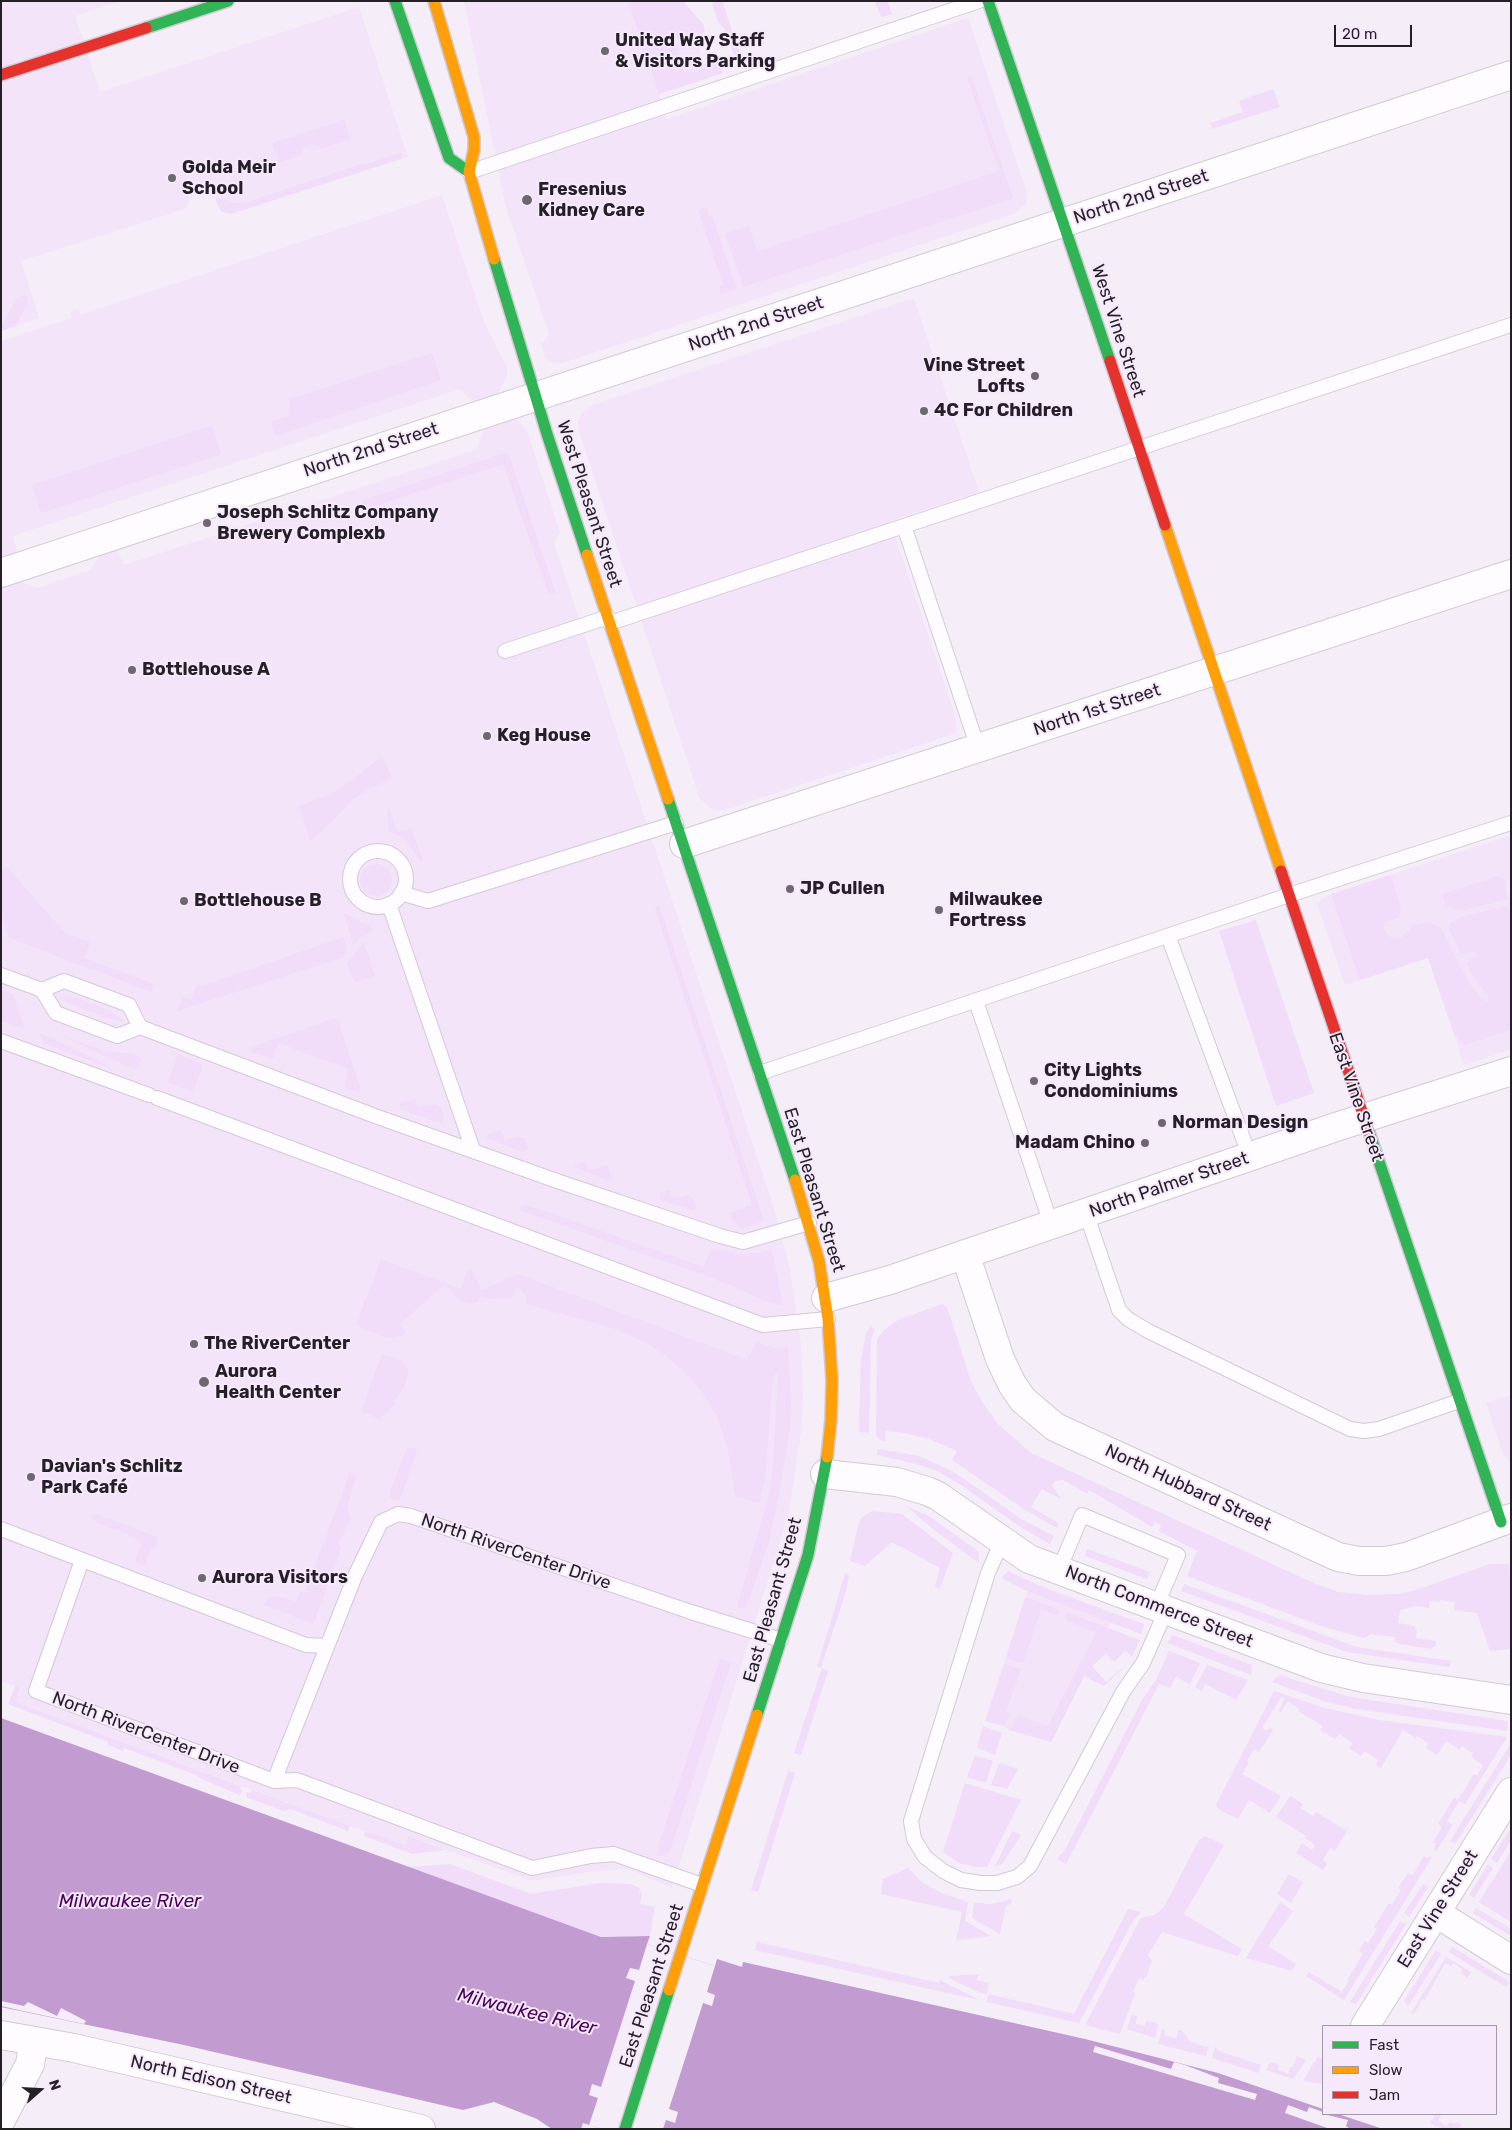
<!DOCTYPE html>
<html>
<head>
<meta charset="utf-8">
<style>
  body { margin:0 }
  #map { position:relative; width:1512px; height:2130px; overflow:hidden; background:#f5edf8; font-family:Rubik,sans-serif }
  canvas { display:block }
  .frame { position:absolute; inset:0; border:2px solid #251f27; pointer-events:none }
  .legend { position:absolute; left:1322px; top:2025px; width:175px; height:90px; box-sizing:border-box; background:#f7e9fc; border:1px solid #a398a7; margin:0; padding:6px 9px; list-style:none; font-size:15px; color:#251f27 }
  .legend li { display:flex; align-items:center; gap:10px; height:25px }
  .legend b { width:25px; border:1px solid #a398a7 }
  .north { position:absolute; left:15px; top:2065px; width:50px; height:50px; -webkit-text-stroke:4px #f7e9fc; paint-order:stroke; rotate:71deg; font-size:14px; font-weight:700; line-height:20px; text-align:center; color:#251f27 }
  .north::after { content:''; display:block; margin:auto; width:18px; height:22px; background:#251f27; clip-path:polygon(50% 0,100% 100%,50% 72%,0 100%) }
  .scale { position:absolute; left:1334px; top:25px; width:78px; height:22px; box-sizing:border-box; border:2px solid #251f27; border-top:0; padding-left:6px; font-size:15px; line-height:18px; white-space:nowrap; color:#251f27; -webkit-text-stroke:4px #f7e9fc; paint-order:stroke }
</style>
</head>
<body>
<div id="map">
<canvas width="1512" height="2130"></canvas>
<div class="frame"></div>
<ul class="legend">
<li><b style="height:6px;background:#30b455"></b>Fast</li>
<li><b style="height:6px;background:#ff9f0a"></b>Slow</li>
<li><b style="height:6px;background:#e5322d"></b>Jam</li>
</ul>
<div class="north">N</div>
<div class="scale">20 m</div>
</div>
<script>
const ctx = document.querySelector('canvas').getContext('2d');
ctx.lineJoin = 'round';
function fillPath(path, color) { ctx.fillStyle = color; ctx.fill(path, 'evenodd'); }
const poly = rows => new Path2D(rows.map(r => 'M' + r).join(''));
function strokePath(path, color, width, dash) { ctx.strokeStyle = color; ctx.lineWidth = width; ctx.lineCap = dash ? 'butt' : 'round'; ctx.setLineDash(dash || []); ctx.stroke(path); }
function drawText(font, color, halo, rows, align = 'center') {
  ctx.font = font + ' Rubik,sans-serif'; ctx.lineWidth = 4; ctx.setLineDash([]); ctx.textBaseline = 'middle'; ctx.strokeStyle = halo; ctx.fillStyle = color; for (const [text, x, y, turn = 0] of rows) {
    ctx.save(); ctx.translate(x, y); ctx.rotate((+turn || 0) * Math.PI / 180); ctx.textAlign = isNaN(turn) ? turn : align; if (halo) ctx.strokeText(text, 0, 0); ctx.fillText(text, 0, 0); ctx.restore();
  }
}
const built = poly([
  [1,1,120,1,75,16,100,92,359,7,408,157,231,214,221,211,216,198,195,191,185,209,21,261,39,318,1,331],
  [464,1,683,1,709,77,659,94,667,119,968,18,1027,193,1026,204,1013,214,560,364,552,363,545,358,541,345,549,334,505,204],
  [442,195,485,325,507,367,507,376,499,392,492,398,476,401,470,399,462,391,457,390,13,536,17,551,9,557,1,561,1,341,72,318,70,312,78,309,80,315],
  [914,298,979,492,890,521,955,715,957,733,724,810,718,811,710,808,699,797,579,431,578,422,581,414,592,405],
  [509,418,518,421,527,431,560,532,554,543,774,1208,790,1270,801,1345,803,1396,801,1433,788,1516,672,1888,628,1869,588,1872,532,1881,408,1836,405,1845,350,1826,15,1702,20,1688,1,1681,1,586,17,581,38,588,90,570,102,552,117,549,124,565,472,451,478,447,483,432,489,425],
  [1511,835,1511,1049,1464,1065,1428,958,1345,985,1317,903,1326,896],
  [1511,1395,1511,1464,1503,1454,1486,1403],
  [1031,1582,1115,1614,1051,1742,1009,1730,1004,1726,985,1721]
]);
const green = poly([
  [628,1,683,1,703,24,705,31,702,34,694,34,675,40,684,72,696,71,718,63,723,73,659,94],
  [718,1,722,1,744,66,739,68,724,28,718,22,712,4],
  [875,1,887,1,892,14,881,17],
  [971,76,1013,198,743,287,725,234,749,226,757,251,999,171,967,77],
  [1273,89,1280,107,1212,129,1210,123,1243,112,1239,101],
  [344,120,350,139,321,149,317,145,309,144,302,149,301,155,279,163,272,143],
  [401,153,403,158,231,214,221,211,216,202,216,198,235,203,248,202,358,165,366,164],
  [706,207,709,216,712,215,737,289,721,294,719,286,723,284,698,210],
  [26,295,28,302,16,326,1,331,1,327,16,299],
  [432,353,441,380,275,436,271,422,289,415,290,399],
  [212,425,221,454,41,513,32,485],
  [508,452,556,593,549,595,503,464,368,508,361,501],
  [382,756,392,779,368,789,352,800,327,827,310,840,299,806,329,795,351,781],
  [390,811,398,832,411,828,423,860,421,861,404,839,389,831,387,812],
  '360 880a16 16 0 1 1 32 0a16 16 0 1 1-32 0Z',
  [7,867,65,933,90,942,84,958,154,984,151,992,9,938,1,913,1,870],
  [1391,875,1401,909,1399,917,1385,922,1384,929,1387,934,1392,938,1402,937,1413,926,1425,922,1431,922,1441,928,1469,983,1485,1002,1489,1000,1488,995,1474,978,1467,963,1476,956,1475,953,1473,951,1461,954,1450,931,1449,925,1458,918,1509,905,1511,909,1511,1030,1464,1045,1453,1031,1428,958,1360,980,1331,894],
  [1498,876,1506,880,1505,886,1508,899,1465,910,1454,910,1445,904,1442,894],
  [659,905,764,1221,742,1229,733,1221,729,1213,752,1205,655,908],
  [344,913,369,926,374,931,363,935,353,944],
  [1256,920,1314,1093,1276,1106,1219,931],
  [344,937,347,953,344,957,177,1011,182,997,191,1000,197,984,201,986],
  [364,942,375,976,356,982,353,980,347,963],
  [1,990,13,994,25,1029,1,1021],
  [62,995,75,997,111,1011,124,1020,123,1022,109,1019,71,1004,61,998],
  [335,1018,338,1021,360,1087,359,1092,344,1087,348,1069,279,1043,273,1058,251,1052,252,1047],
  [40,1033,106,1064,105,1066,43,1043],
  [63,1036,107,1052,129,1053,141,1058,136,1070],
  [178,1054,201,1064,202,1067,193,1092,168,1082],
  [415,1098,418,1107,436,1104,441,1107,444,1119,440,1123,400,1109,401,1103],
  [501,1130,505,1141,518,1136,524,1138,528,1148,523,1152,486,1138,487,1135],
  [585,1162,588,1171,608,1165,611,1177,609,1181,574,1167,574,1165],
  [669,1190,672,1198,688,1195,693,1198,697,1207,692,1210,659,1199,660,1193],
  [527,1205,704,1267,710,1251,716,1249,742,1254,757,1253,772,1249,783,1306,764,1301,735,1287,701,1274,519,1210,523,1206],
  [381,1259,461,1289,466,1273,469,1270,473,1271,481,1290,518,1274,747,1360,756,1342,776,1348,788,1346,791,1403,790,1428,779,1495,768,1545,746,1608,738,1608,738,1604,769,1494,773,1464,778,1374,775,1373,772,1388,765,1480,759,1503,738,1497,735,1494,728,1450,723,1434,717,1417,701,1391,690,1377,664,1354,648,1344,619,1330,527,1304,527,1298,520,1288,516,1289,514,1295,510,1298,489,1299,480,1296,478,1302,469,1304,458,1299,445,1284,400,1324,406,1332,405,1335,388,1338,356,1325],
  [942,1304,947,1307,971,1381,982,1402,999,1425,1031,1453,1309,1581,1338,1592,1368,1595,1398,1594,1413,1591,1490,1564,1508,1564,1511,1573,1511,1649,1490,1651,1477,1613,1454,1610,1455,1602,1440,1600,1440,1602,1430,1601,1429,1608,1416,1606,1400,1610,1398,1623,1415,1626,1415,1629,1417,1629,1416,1638,1436,1641,1435,1646,1431,1649,1395,1643,1395,1637,1371,1634,1364,1638,1324,1627,1187,1576,1197,1551,1159,1531,1161,1525,1155,1522,1152,1527,1089,1490,1087,1494,1063,1480,1055,1481,1052,1486,1061,1499,1042,1489,1031,1507,1058,1523,1057,1528,1025,1510,952,1460,957,1451,929,1439,904,1433,886,1431,885,1441,880,1440,876,1435,877,1339,884,1330,898,1320],
  [870,1326,875,1329,871,1339,869,1433,859,1432,861,1359,866,1334],
  [382,1354,402,1361,407,1367,408,1374,404,1387,394,1401,395,1405,379,1419,361,1411],
  [409,1448,414,1448,417,1452,401,1497,399,1500,394,1500,390,1497,390,1492,406,1450],
  [878,1449,919,1456,954,1472,1023,1520,1054,1536,1050,1544,1019,1526,964,1487,936,1470,916,1464,877,1455],
  [350,1472,357,1475,347,1507,351,1521,347,1525,339,1544,341,1548,334,1570,313,1624,264,1605,268,1599,277,1596,296,1602,300,1592,305,1593],
  [906,1506,929,1516,978,1551,979,1563,938,1533],
  [872,1511,902,1514,953,1553,940,1589,935,1587,940,1568,892,1542,865,1566,850,1561,859,1522,862,1517],
  [93,1513,158,1537,157,1546,154,1549,151,1548,146,1564,143,1566,135,1562,141,1542,125,1533,96,1522,93,1518],
  [1087,1549,1150,1572,1147,1579,1085,1556],
  [1008,1571,1046,1589,1144,1624,1141,1634,1025,1590,1002,1578],
  [845,1574,849,1575,846,1591,821,1668,817,1667],
  [1184,1584,1357,1647,1452,1661,1449,1667,1347,1652,1181,1591],
  [1025,1597,1060,1610,1058,1616,1041,1609,1023,1663,1006,1658],
  [1066,1612,1140,1640,1132,1657,1126,1650,1114,1662,1106,1654,1092,1666,1106,1682,1128,1663,1104,1686,1084,1676,1051,1742,1009,1730,1018,1716,1048,1726,1096,1633,1065,1619],
  [1173,1635,1252,1665,1251,1675,1167,1643],
  [1169,1651,1200,1663,1190,1684,1176,1677,1170,1688,1159,1684,1066,1864,1057,1859,1065,1850,1142,1700,1156,1680],
  [720,1659,731,1663,670,1851,662,1856,656,1854,661,1848,658,1847],
  [1004,1664,1021,1669,1006,1712,1011,1714,1004,1726,985,1721],
  [1207,1665,1248,1680,1236,1700,1205,1684,1202,1691,1195,1687],
  [822,1668,828,1671,801,1755,794,1753],
  [1279,1675,1350,1697,1508,1721,1507,1731,1351,1708,1324,1701,1272,1682],
  [15,1686,20,1688,15,1702,241,1786,240,1789,242,1790,240,1795,199,1778,196,1775,124,1748,123,1751,108,1745,108,1742,8,1704],
  [1274,1691,1325,1708,1379,1720,1507,1737,1465,1804,1459,1801,1447,1821,1453,1825,1436,1851,1434,1850,1436,1844,1433,1842,1442,1827,1438,1824,1454,1798,1458,1800,1474,1774,1477,1776,1483,1765,1471,1757,1473,1753,1462,1746,1460,1750,1446,1741,1437,1755,1426,1748,1428,1743,1417,1736,1414,1740,1414,1737,1403,1730,1381,1768,1376,1765,1378,1760,1364,1751,1361,1756,1349,1748,1353,1743,1339,1734,1335,1739,1320,1730,1323,1726,1298,1711,1299,1709,1288,1701,1281,1712,1278,1711,1285,1698,1281,1697,1262,1728,1266,1730,1270,1728,1273,1730,1259,1752,1254,1749,1247,1761,1249,1763,1242,1774,1281,1796,1270,1813,1249,1800,1238,1819,1218,1809,1216,1805],
  [983,1726,1002,1733,995,1755,977,1748],
  [1511,1743,1511,1755,1455,1844,1450,1841],
  [975,1755,993,1761,986,1783,967,1777],
  [999,1763,1018,1769,1007,1789,991,1785],
  [788,1771,795,1773,758,1892,751,1890],
  [965,1783,1021,1800,987,1867,975,1867,959,1863,943,1852],
  [252,1790,350,1826,348,1831,291,1809,284,1811,248,1798,246,1795,247,1792,251,1793],
  [1290,1796,1303,1804,1300,1808,1313,1816,1316,1812,1347,1831,1335,1851,1330,1848,1323,1860,1327,1864,1323,1870,1296,1853,1302,1843,1312,1850,1315,1845,1305,1838,1306,1836,1276,1817],
  [1511,1828,1511,1840,1497,1863,1491,1859],
  [365,1831,405,1845,408,1836,445,1850,412,1854,364,1836],
  [1012,1831,1021,1835,1002,1864,995,1866],
  [1205,1836,1224,1845,1184,1914,1242,1949,1238,1956,1162,1932,1148,1955,1152,1961,1146,1978,1144,1978,1143,1980,1139,1979,1133,1992,1135,1994,1120,2034,1085,2025,1139,1921,1142,1918,1155,1915,1164,1907,1199,1840],
  [1511,1851,1511,1922,1479,1902],
  [1424,1856,1427,1858,1431,1856,1432,1857,1344,2000,1306,1976,1309,1972,1342,1992,1349,1981,1347,1980,1363,1954,1359,1951,1365,1941,1368,1943,1377,1929,1374,1927,1389,1903,1392,1905,1401,1890,1398,1888,1408,1873,1413,1875],
  [450,1864,531,1894,600,1883,629,1884,640,1888,639,1892,642,1893,640,1904,655,1907,650,1936,601,1937,409,1867],
  [1488,1864,1493,1868,1474,1898,1469,1895],
  [908,1868,924,1884,944,1894,968,1902,965,1921,991,1936,956,1940,962,1912,881,1894,883,1879],
  [1289,1874,1303,1882,1291,1903,1277,1894],
  [1423,1884,1428,1887,1409,1917,1404,1913],
  [1011,1899,1012,1903,1006,1906,1000,1934,972,1918,974,1903,992,1904],
  [1280,1902,1293,1911,1268,1946,1296,1964,1292,1971,1246,1958],
  [1476,1908,1511,1929,1511,1936,1473,1913],
  [1128,1909,1141,1912,1133,1921,1079,2023,987,2002,988,1994,1074,2014],
  [1400,1921,1406,1924,1356,2004,1350,2002],
  [757,1942,939,1983,940,1980,979,2000,755,1950],
  [1452,1947,1510,1982,1506,1987,1449,1952],
  [1436,1950,1441,1954,1408,2006,1404,2001],
  [1446,1957,1471,1972,1467,1978,1461,1973,1462,1969,1453,1963,1451,1966,1445,1963,1425,2000,1422,1999,1414,2014,1411,2013],
  [979,1974,977,1980,989,1983,987,1994,979,1992,949,1978,950,1976],
  [1132,2015,1137,2016,1136,2024,1145,2026,1146,2021,1157,2023,1158,2026,1155,2038,1127,2029],
  [1162,2029,1165,2030,1164,2035,1176,2038,1179,2030,1184,2032,1183,2034,1186,2035,1188,2040,1206,2047,1209,2045,1206,2056,1158,2044],
  [1215,2047,1219,2051,1258,2064,1261,2063,1259,2073,1212,2058],
  [1297,2056,1306,2060,1293,2079,1266,2070,1270,2062,1278,2064,1279,2063,1278,2070,1288,2074,1290,2067,1293,2067],
  [1318,2056,1323,2060,1323,2084,1303,2081],
  [1435,2114,1441,2115,1438,2121,1446,2126,1450,2122,1455,2124,1456,2122,1462,2125,1459,2129,1446,2129,1430,2124]
]);
const water = poly([
  [1,1718,601,1937,650,1936,647,1944,715,1966,717,1959,742,1967,743,1962,1085,2039,1218,2073,1323,2109,1323,2114,1338,2114,1383,2129,602,2129,583,2123,581,2129,552,2129,537,2119,494,2102,463,2110,184,2045,1,2007]
]);
const pier = poly([
  [647,1944,715,1966,707,1992,715,1995,712,2006,703,2003,669,2109,678,2112,675,2123,666,2120,663,2129,602,2129,589,2125,598,2098,589,2095,592,2084,601,2087,635,1981,626,1978,630,1968,639,1970],
  [1,2001,24,2006,28,2002,57,2016,61,2008,86,2021,84,2024,23,2011,1,2006],
  [1095,2046,1171,2069,1174,2062,1185,2065,1219,2078,1218,2083,1257,2094,1255,2100,1093,2052],
  [1288,2105,1307,2112,1309,2107,1323,2112,1323,2114,1348,2120,1346,2126,1350,2129,1330,2129,1285,2113]
]);
const lane = poly([
  [469,172,979,1],
  [610,623,904,526],
  [505,651,608,617],
  [978,748,904,526,1511,325],
  '350 879a28 28 0 1 1 56 0a28 28 0 1 1-56 0Z',
  [401,893,428,901,676,823],
  [389,904,473,1150],
  [1168,936,1250,1157],
  [1,975,42,990],
  [976,1001,1051,1224],
  [140,1027,117,1036,56,1013,42,990,64,981,129,1005,140,1027,375,1116,557,1181,720,1236,743,1242,809,1223],
  [1,1041,149,1095],
  [760,1073,1289,895,1511,823],
  [157,1098,763,1325,828,1319],
  [1086,1213,1119,1310,1128,1319,1148,1331,1350,1429,1364,1431,1379,1429,1459,1401],
  [1,1529,306,1645,327,1646],
  [1002,1541,988,1573,911,1821,914,1839,925,1857,943,1871,961,1880,980,1883,997,1883,1017,1877,1030,1866,1123,1692,1143,1663,1166,1611],
  [82,1560,36,1691,274,1781,297,1780,532,1868,591,1856,614,1854,702,1885],
  [1059,1570,1082,1515,1178,1555,1156,1607],
  [274,1781,355,1576,381,1522,398,1514,411,1516,691,1612,781,1640]
]);
const street = poly([
  [1,573,1511,75],
  [684,844,1511,574],
  [965,1254,1000,1359,1012,1384,1023,1400,1055,1427,1338,1557,1359,1561,1386,1561,1406,1557,1511,1518],
  [826,1298,890,1280,1336,1127,1511,1071],
  [825,1474,897,1482,927,1491,938,1496,1029,1559,1321,1668,1363,1678,1511,1700],
  [1436,1913,1511,1960],
  [1365,2026,1511,1792],
  [1,2035,74,2048,421,2129],
  [1,2120,30,2064,34,2041]
]);
const fast = poly([
  [395,1,449,158,469,172],
  [988,1,1110,361],
  [146,28,228,1],
  [494,259,547,434,587,555],
  [668,799,795,1180],
  [1369,1132,1501,1522],
  [757,1715,808,1555,827,1457],
  [625,2129,669,1990]
]);
const slow = poly([
  [434,1,474,137,474,150,469,172,494,259],
  [1165,525,1281,871],
  [587,555,668,799],
  [795,1180,819,1261,828,1319,832,1380,831,1420,827,1457],
  [669,1990,757,1715]
]);
const jam = poly([
  [1,75,146,28],
  [1110,361,1165,525],
  [1281,871,1369,1132]
]);
const markers = [
  [605,51,5,"#6e6770"],
  [172,178,5,"#6e6770"],
  [527,200,6,"#6e6770"],
  [1035,376,5,"#6e6770"],
  [924,411,5,"#6e6770"],
  [207,523,5,"#6e6770"],
  [132,670,5,"#6e6770"],
  [487,736,5,"#6e6770"],
  [790,889,5,"#6e6770"],
  [184,901,5,"#6e6770"],
  [939,910,5,"#6e6770"],
  [1034,1081,5,"#6e6770"],
  [1162,1123,5,"#6e6770"],
  [1145,1143,5,"#6e6770"],
  [194,1344,5,"#6e6770"],
  [204,1382,6,"#6e6770"],
  [31,1477,5,"#6e6770"],
  [202,1578,5,"#6e6770"]
];
const poiNames = [
  ["United Way Staff",615,41],
  ["& Visitors Parking",615,62],
  ["Golda Meir",182,168],
  ["School",182,189],
  ["Fresenius",538,190],
  ["Kidney Care",538,211],
  ["Vine Street",1025,366,"right"],
  ["Lofts",1025,387,"right"],
  ["4C For Children",934,411],
  ["Joseph Schlitz Company",217,513],
  ["Brewery Complexb",217,534],
  ["Bottlehouse A",142,670],
  ["Keg House",497,736],
  ["JP Cullen",800,889],
  ["Milwaukee",949,900],
  ["Fortress",949,921],
  ["Bottlehouse B",194,901],
  ["City Lights",1044,1071],
  ["Condominiums",1044,1092],
  ["Norman Design",1172,1123],
  ["Madam Chino",1135,1143,"right"],
  ["The RiverCenter",204,1344],
  ["Aurora",215,1372],
  ["Health Center",215,1393],
  ["Davian's Schlitz",41,1467],
  ["Park Café",41,1488],
  ["Aurora Visitors",212,1578]
];
const streetNames = [
  ["North 2nd Street",1141,197,-18],
  ["North 2nd Street",756,324,-18],
  ["West Vine Street",1118,331,72],
  ["North 2nd Street",371,450,-18],
  ["West Pleasant Street",589,504,72],
  ["North 1st Street",1097,710,-18],
  ["East Vine Street",1356,1097,71],
  ["North Palmer Street",1169,1185,-19],
  ["East Pleasant Street",814,1190,73],
  ["North Hubbard Street",1188,1488,25],
  ["North RiverCenter Drive",516,1552,19],
  ["East Pleasant Street",773,1600,-74],
  ["North Commerce Street",1159,1607,21],
  ["North RiverCenter Drive",146,1733,21],
  ["East Vine Street",1438,1909,-58],
  ["East Pleasant Street",652,1986,-72],
  ["North Edison Street",211,2080,13]
];
const waterNames = [
  ["Milwaukee River",130,1902],
  ["Milwaukee River",527,2012,14]
];
fillPath(built, '#f3e4fa');
fillPath(green, '#f1dcf9');
fillPath(water, '#c29bd1');
fillPath(pier, '#f5edf8');
strokePath(lane, '#d1cad4', 16);
strokePath(street, '#d1cad4', 30);
strokePath(fast, '#d1cad4', 14);
strokePath(slow, '#d1cad4', 14);
strokePath(jam, '#d1cad4', 14);
strokePath(lane, '#fefcfe', 14);
strokePath(street, '#fefcfe', 28);
strokePath(fast, '#30b455', 11);
strokePath(slow, '#ff9f0a', 11);
strokePath(jam, '#e5322d', 11);
for (const [x, y, r, color] of markers) { const dot = new Path2D(); dot.arc(x, y, r, 0, 2 * Math.PI); ctx.fillStyle = color; ctx.fill(dot); strokePath(dot, '#f7e9fc', 2); }
drawText('bold 18px', '#251f27', '#f7e9fc', poiNames, 'left');
drawText('18px', '#251f27', '#f7e9fc', streetNames);
drawText('italic 19px', '#4a005f', '#f7e9fc', waterNames);
</script>
</body>
</html>
